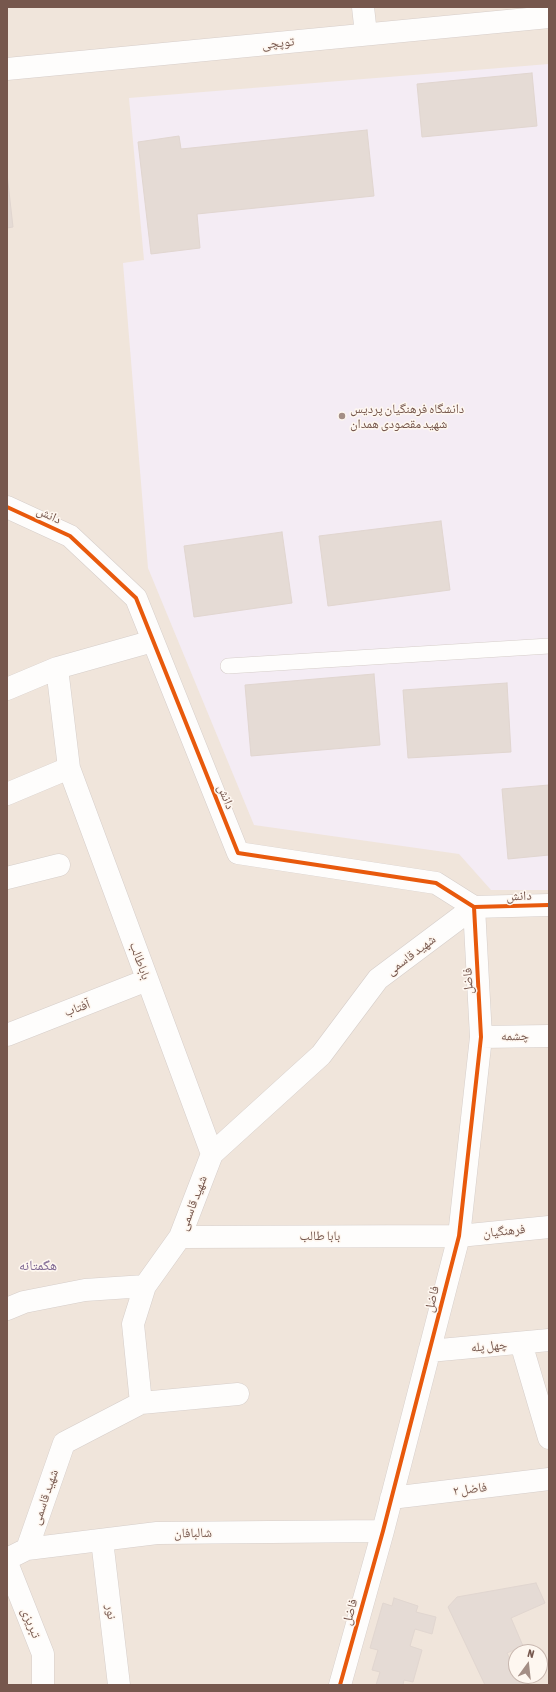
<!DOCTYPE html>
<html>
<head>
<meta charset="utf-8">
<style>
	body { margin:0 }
	#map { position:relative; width:556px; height:1692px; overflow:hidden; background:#f8f3ed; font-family:"Asap Condensed",sans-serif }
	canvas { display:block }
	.frame { position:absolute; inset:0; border:8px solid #76574d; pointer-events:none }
	.north { position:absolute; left:508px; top:1644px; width:40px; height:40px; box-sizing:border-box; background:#fef7f0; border:1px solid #c8b7af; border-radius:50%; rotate:15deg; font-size:11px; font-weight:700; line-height:16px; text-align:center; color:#76574d }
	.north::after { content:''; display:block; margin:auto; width:14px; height:18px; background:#a48e85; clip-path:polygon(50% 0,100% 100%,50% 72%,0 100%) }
</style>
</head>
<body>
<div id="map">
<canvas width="556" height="1692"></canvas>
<div class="frame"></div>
<div class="north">N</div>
</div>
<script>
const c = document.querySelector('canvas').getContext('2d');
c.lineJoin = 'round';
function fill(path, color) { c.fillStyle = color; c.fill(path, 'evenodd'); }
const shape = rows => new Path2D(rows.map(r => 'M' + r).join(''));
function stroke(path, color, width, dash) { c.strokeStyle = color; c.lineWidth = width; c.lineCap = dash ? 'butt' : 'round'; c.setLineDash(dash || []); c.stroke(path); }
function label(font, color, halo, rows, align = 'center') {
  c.font = font + ' "Asap Condensed","Noto Naskh Arabic",sans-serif'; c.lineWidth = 3; c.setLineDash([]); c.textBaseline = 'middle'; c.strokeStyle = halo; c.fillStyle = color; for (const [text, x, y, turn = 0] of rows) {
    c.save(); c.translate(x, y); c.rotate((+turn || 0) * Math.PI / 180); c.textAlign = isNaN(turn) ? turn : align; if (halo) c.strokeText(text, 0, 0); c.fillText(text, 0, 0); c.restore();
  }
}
const residential = shape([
	[7,7,549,7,549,1685,7,1685],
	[516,1652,540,1652,540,1676,516,1676]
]);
const education = shape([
	[549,64,549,890,491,890,459,854,254,825,148,568,123,263,144,260,129,98]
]);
const building = shape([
	[532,73,537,126,422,137,417,84,532,73],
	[367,130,374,196,197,214,200,248,151,254,138,142,179,136,181,149,367,130],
	[7,174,13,227,7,228,7,174],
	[441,521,450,590,328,606,319,536,441,521],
	[282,532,292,603,194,617,184,546,282,532],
	[374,674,380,745,251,756,245,685,374,674],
	[507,683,511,752,408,758,403,690,507,683],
	[549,785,549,855,508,859,502,789,549,785],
	[536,1583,545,1603,511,1618,523,1646,507,1653,516,1672,516,1676,518,1676,520,1680,526,1677,529,1685,485,1685,448,1607,457,1597,536,1583],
	[394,1598,418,1606,416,1612,436,1617,432,1634,415,1629,410,1646,422,1650,413,1682,404,1680,403,1685,376,1685,380,1672,372,1670,378,1650,370,1648,383,1603,392,1606,394,1598]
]);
const lane = shape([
	[228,666,549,646]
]);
const street = shape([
	[363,7,366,34],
	[7,507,70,536,136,598,238,853,436,883,474,907,549,905],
	[153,641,57,668,69,768,212,1154],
	[7,689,57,668],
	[7,794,69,768],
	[7,878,59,865],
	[7,1035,147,980],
	[481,1037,549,1036],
	[180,1237,459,1236,549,1227],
	[7,1309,24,1302,85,1290,145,1286],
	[521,1343,549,1438],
	[429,1351,549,1340],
	[141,1403,133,1324,145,1286,180,1237,212,1154,321,1055,378,979,474,907],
	[391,1498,549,1479],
	[102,1540,119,1685],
	[27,1549,64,1443,141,1403,238,1394],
	[7,1559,27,1549,157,1533,383,1531],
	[7,1563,43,1654,43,1685],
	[340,1685,383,1531,459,1236,481,1037,474,907]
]);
const secondary = shape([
	[7,69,549,17]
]);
const cycleway = shape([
	[7,507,70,536,136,598,238,853,436,883,474,907,549,905],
	[340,1685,383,1531,459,1236,481,1037,474,907]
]);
const markers = [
	[342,416,4,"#a48e85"]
];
const streetNames = [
	["توپچی",278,43,-6],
	["دانش",49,515,25],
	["دانش",226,797,68],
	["دانش",519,896,-2],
	["شهید قاسمی",411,955,-37],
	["باباطالب",140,961,70],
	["فاضل",468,981,-93],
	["آفتاب",77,1008,-21],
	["چشمه",515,1036,-1],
	["شهید قاسمی",193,1203,-69],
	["فرهنگیان",504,1231,-6],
	["بابا طالب",320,1236],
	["فاضل",432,1299,-76],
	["چهل پله",489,1346,-5],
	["فاضل ۲",470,1489,-7],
	["شهید قاسمی",45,1497,-71],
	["شالبافان",193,1533,-1],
	["نور",111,1612,83],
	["فاضل",350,1612,-74],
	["تبریزی",31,1623,68]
];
const poiNames = [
	["دانشگاه فرهنگیان پردیس",350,409],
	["شهید مقصودی همدان",350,424]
];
const neighbourhoodNames = [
	["هگمتانه",38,1266]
];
fill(residential, '#f0e5db');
fill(education, '#f4ecf4');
fill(building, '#e5dbd5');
stroke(building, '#e1d6d0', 1);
stroke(lane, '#d6ceca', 16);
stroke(street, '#d6ceca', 23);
stroke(secondary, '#d7ceca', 23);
stroke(lane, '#fefdfc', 15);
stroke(street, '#fefdfc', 22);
stroke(secondary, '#fefdfc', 22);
stroke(cycleway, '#e8590c', 4);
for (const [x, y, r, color] of markers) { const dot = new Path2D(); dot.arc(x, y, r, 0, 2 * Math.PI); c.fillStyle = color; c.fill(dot); stroke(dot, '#fef7f0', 1.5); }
label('13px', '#76574d', '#fef7f0', streetNames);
label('13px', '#76574d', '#fef7f0', poiNames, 'left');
label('14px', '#7e6692', '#fef7f0', neighbourhoodNames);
</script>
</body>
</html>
